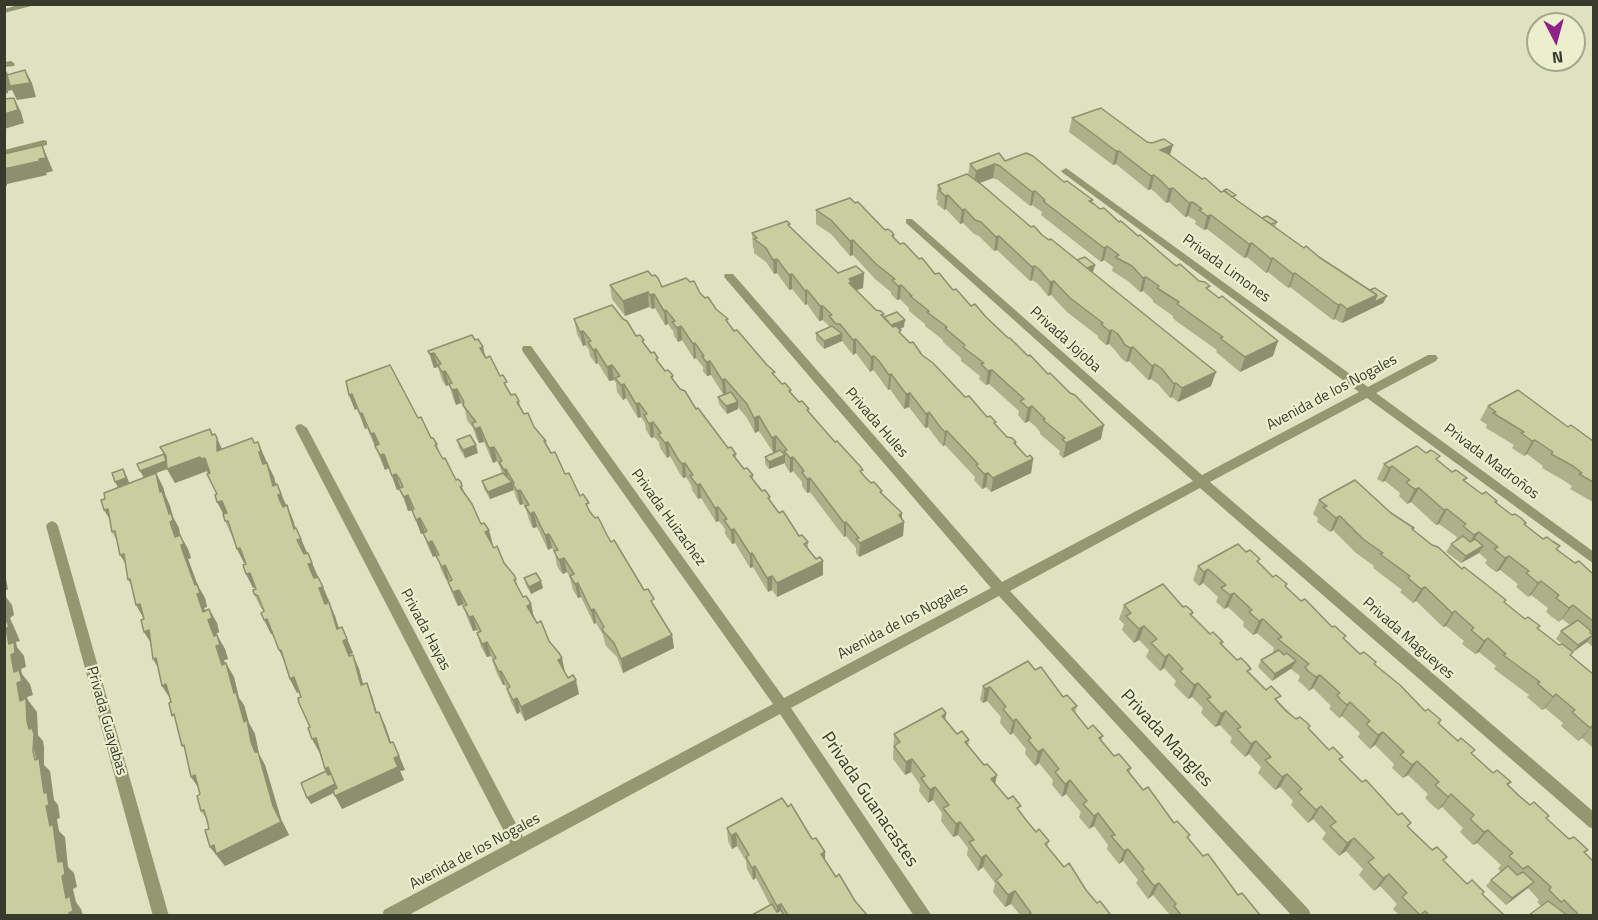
<!DOCTYPE html>
<html>
<head>
<meta charset="utf-8">
<style>
	body { margin:0 }
	#map { position:relative; width:1598px; height:920px; overflow:hidden; background:#dee2c0; font-family:"Titillium Web",sans-serif }
	canvas { display:block }
	.frame { position:absolute; inset:0; border:6px solid #383a2c; pointer-events:none }
	.north { position:absolute; left:1526px; top:12px; width:60px; height:60px; box-sizing:border-box; background:#ebefcd; border:2px solid #a3a78d; border-radius:50%; rotate:174deg; font-size:16px; font-weight:700; line-height:24px; text-align:center; color:#383a2c }
	.north::after { content:''; display:block; margin:auto; width:21px; height:27px; background:#8d2287; clip-path:polygon(50% 0,100% 100%,50% 72%,0 100%) }
</style>
</head>
<body>
<div id="map">
<canvas width="1598" height="920"></canvas>
<div class="frame"></div>
<div class="north">N</div>
</div>
<script>
const c = document.querySelector('canvas').getContext('2d');
c.lineJoin = 'round';
const shape = rows => new Path2D(rows.map(r => 'M' + r).join(''));
function fill(path, color) { c.fillStyle = color; c.fill(path, 'evenodd'); }
function stroke(path, color, width, dash) { c.strokeStyle = color; c.lineWidth = width; c.lineCap = dash ? 'butt' : 'round'; c.setLineDash(dash || []); c.stroke(path); }
function label(font, color, halo, rows, align = 'center') {
  c.font = font + ' "Titillium Web",sans-serif'; c.lineWidth = 4.5; c.setLineDash([]); c.textBaseline = 'middle'; c.strokeStyle = halo; c.fillStyle = color; for (const [text, x, y, turn = 0] of rows) {
    c.save(); c.translate(x, y); c.rotate((+turn || 0) * Math.PI / 180); c.textAlign = isNaN(turn) ? turn : align; if (halo) c.strokeText(text, 0, 0); c.fillText(text, 0, 0); c.restore();
  }
}
const street = shape([
	[22,4,39,4,4,13,4,9,22,4],
	[11,61,15,64,14,66,4,67,4,62,11,61],
	[44,140,47,141,47,145,4,156,4,150,44,140],
	[1066,168,1368,387,1428,355,1436,355,1438,358,1436,361,1376,393,1594,552,1594,564,1367,398,1210,482,1594,812,1594,829,1589,827,1200,488,1010,591,1309,910,1311,916,1292,916,999,596,791,708,932,916,914,916,780,714,407,916,382,916,384,910,510,843,295,428,297,425,301,424,307,428,523,837,773,704,523,352,522,349,523,346,531,346,784,698,991,588,725,278,724,276,725,274,733,274,1002,582,1193,481,906,223,906,219,912,219,1202,475,1359,392,1063,173,1061,171,1066,168],
	[52,521,56,523,58,526,169,916,153,916,46,526,48,523,52,521]
]);
const wall = shape([
	[1072,118,1147,142,1170,155,1221,192,1235,199,1262,218,1277,222,1275,227,1304,248,1370,290,1387,296,1383,303,1342,323,1335,319,1333,320,1290,287,1288,288,1268,272,1266,273,1247,257,1244,258,1207,229,1204,230,1195,224,1196,221,1188,216,1185,217,1169,202,1166,203,1156,193,1151,189,1148,190,1116,164,1113,165,1069,132],
	[1005,161,1064,182,1093,200,1092,203,1138,236,1209,290,1273,356,1240,372,1216,352,1217,350,1176,321,1173,318,1173,316,1153,302,1153,300,1143,291,1140,292,1128,281,1112,271,1113,267,1104,260,1101,262,1041,215,1042,212,1032,205,1030,206,998,180,993,178,980,183,1031,227,1077,260,1095,265,1092,272,1211,386,1178,402,1172,397,1170,398,1158,384,1151,379,1148,380,1129,361,1126,362,1122,359,1114,349,1109,344,1106,345,1098,338,1098,336,1067,312,1051,295,1048,296,1037,283,1032,280,1030,281,997,250,994,251,979,236,974,234,963,223,960,224,946,209,944,210,937,204,938,201,936,199,938,185,968,175,970,164],
	[816,210,885,230,894,235,894,238,900,244,919,259,971,306,985,316,1101,439,1063,458,1059,454,1060,451,1040,434,1040,432,1035,426,1029,421,1025,423,1018,415,1019,411,989,384,986,385,979,379,980,376,961,361,961,358,943,342,943,340,925,326,925,324,909,311,909,308,900,299,897,300,891,294,891,292,875,279,853,255,850,256,831,234,816,224],
	[790,227,838,273,864,273,863,288,856,290,876,310,884,314,884,317,904,327,900,329,901,334,965,397,1007,437,1016,442,1016,445,1027,457,1033,459,1031,473,991,492,986,487,982,489,974,480,975,477,945,445,943,446,939,442,928,427,925,428,909,407,904,409,890,389,888,390,878,376,873,370,870,372,856,353,853,355,842,341,824,349,816,340,816,333,829,328,829,326,823,320,819,321,807,304,805,305,792,289,789,290,777,273,774,274,766,262,754,253,754,249,753,248,752,233],
	[610,285,662,287,700,293,716,309,782,384,791,390,791,393,871,483,882,491,882,493,902,513,902,518,904,522,903,536,859,557,856,553,856,548,846,536,844,537,810,492,807,493,804,489,802,486,802,482,793,471,790,473,785,465,785,463,769,469,765,464,765,457,776,451,773,452,759,431,755,433,747,418,738,407,738,409,727,414,719,404,718,397,723,394,711,375,707,376,705,374,703,371,703,367,696,358,694,359,682,340,678,342,674,336,673,331,668,324,665,325,655,308,652,309,649,307,625,316,612,299],
	[574,319,636,336,651,353,658,358,658,363,665,371,673,376,673,380,696,409,728,448,736,454,736,458,744,469,753,475,753,479,762,491,799,536,808,542,808,548,816,559,823,561,823,575,777,597,772,590,768,592,753,567,750,568,735,543,732,544,725,534,725,529,719,521,716,522,701,498,698,499,692,490,691,485,686,477,683,478,680,474,670,456,667,458,660,448,659,442,654,437,651,438,646,430,645,423,641,417,638,418,626,398,623,400,617,392,616,383,614,380,609,381,598,363,596,364,590,356,589,350,586,345,583,346,577,334],
	[475,340,483,347,486,358,500,376,511,395,519,401,521,409,524,414,546,441,547,447,551,453,655,607,672,635,674,648,623,673,617,657,606,646,605,643,603,635,596,623,594,624,581,597,578,598,573,590,570,578,567,572,563,574,560,571,557,566,555,553,552,548,548,550,537,527,533,528,529,520,526,509,523,504,520,505,516,498,514,490,490,499,484,489,482,481,502,473,500,467,497,461,493,463,484,442,479,443,476,437,473,428,467,420,465,410,461,403,456,405,453,398,450,387,449,385,446,386,442,380,438,367,434,368,428,351],
	[349,395,418,418,431,438,437,444,440,454,456,480,462,486,465,494,492,545,516,579,518,589,523,597,531,604,534,618,549,641,565,672,579,694,525,721,520,712,517,714,511,702,507,690,505,685,503,685,497,674,491,656,487,657,481,647,477,633,478,632,477,630,473,631,468,620,463,606,465,606,464,604,458,606,453,596,448,582,450,581,449,580,447,581,441,570,437,555,433,557,428,547,423,533,424,532,421,534,412,510,408,511,400,489,397,490,389,468,385,470,367,428,365,429,357,409,355,410],
	[1488,406,1568,427,1593,441,1593,502,1570,489,1572,486,1563,480,1542,468,1543,466,1527,454,1524,456,1512,448,1514,445,1486,428,1487,425,1480,420],
	[213,435,222,449,254,443,267,463,274,477,276,485,277,484,293,520,296,529,296,528,329,601,326,603,335,616,339,629,342,627,348,641,353,653,349,655,349,656,353,655,359,669,363,684,372,696,377,713,385,725,391,743,399,755,405,770,400,771,404,780,342,809,334,793,311,804,307,798,326,771,310,727,299,692,297,693,290,679,285,664,273,634,271,634,264,611,261,608,254,594,256,589,256,587,253,588,246,563,244,563,225,521,217,494,208,473,207,471,175,483,167,469,156,473,163,487,166,497,170,506,173,517,179,528,180,535,188,549,191,558,188,559,197,584,205,598,207,607,204,608,205,611,209,609,217,623,219,632,216,634,225,649,228,659,224,660,225,664,234,677,239,698,244,705,249,723,255,734,259,754,265,765,281,819,289,835,225,866,210,847,209,829,207,820,201,811,200,794,198,788,185,751,171,702,158,668,153,659,150,641,144,632,144,619,132,586,128,580,125,564,117,541,112,532,110,519,104,510,105,499,118,487,123,469,129,483,143,478,164,454,160,447],
	[457,440,478,453,465,458,459,448],
	[1426,453,1438,461,1482,494,1497,501,1496,503,1512,515,1526,523,1525,525,1558,550,1575,563,1593,574,1593,647,1587,642,1573,652,1570,655,1593,674,1593,748,1582,738,1578,741,1561,726,1563,723,1545,708,1542,710,1527,697,1529,695,1494,669,1496,666,1479,652,1475,654,1462,644,1464,641,1446,626,1443,627,1416,601,1413,603,1400,592,1402,590,1373,568,1374,566,1356,553,1333,530,1330,532,1317,522,1318,518,1313,514,1319,500,1391,513,1413,530,1525,619,1540,626,1538,629,1559,645,1566,647,1556,639,1561,631,1570,625,1562,619,1559,622,1552,617,1546,612,1548,608,1531,595,1528,597,1521,591,1516,587,1518,584,1500,570,1496,572,1489,567,1485,563,1487,560,1479,553,1461,563,1446,552,1451,544,1456,541,1455,541,1457,537,1439,524,1436,525,1411,502,1407,504,1399,496,1400,493,1385,481,1382,482,1377,479,1384,464],
	[1246,552,1273,577,1287,584,1286,587,1360,654,1375,665,1493,773,1511,782,1508,785,1585,853,1593,915,1529,915,1541,906,1537,902,1539,900,1528,888,1506,905,1486,886,1491,880,1501,872,1498,869,1501,865,1477,843,1473,845,1460,832,1463,828,1442,807,1438,810,1431,804,1425,798,1428,794,1408,775,1403,778,1392,768,1394,764,1375,745,1370,749,1358,737,1360,733,1342,716,1339,718,1333,712,1329,709,1331,706,1313,688,1309,691,1302,684,1298,681,1300,676,1291,669,1272,681,1258,667,1261,660,1272,654,1274,648,1257,633,1253,635,1243,626,1244,622,1228,607,1224,609,1216,602,1218,597,1203,583,1199,586,1193,580,1198,566],
	[524,578,543,588,531,594,526,585],
	[1124,605,1183,607,1210,634,1223,642,1222,645,1296,719,1310,726,1308,729,1362,782,1467,884,1484,892,1482,894,1504,915,1399,915,1393,909,1397,904,1380,886,1374,891,1359,875,1363,869,1346,851,1339,856,1322,839,1326,833,1313,819,1308,823,1291,805,1293,801,1280,787,1275,790,1258,773,1261,767,1249,754,1245,757,1230,742,1232,738,1220,725,1215,727,1201,713,1203,708,1192,697,1188,699,1174,685,1176,681,1164,668,1160,671,1146,657,1149,650,1139,640,1134,643,1122,630,1124,624,1119,619],
	[1035,670,1063,697,1077,706,1075,713,1088,729,1103,736,1101,741,1114,756,1131,768,1129,773,1143,790,1174,823,1190,835,1188,838,1203,856,1238,895,1260,915,1170,915,1153,895,1148,899,1136,883,1138,880,1123,861,1119,864,1107,849,1108,845,1094,826,1089,829,1079,817,1081,812,1066,794,1062,797,1052,785,1053,780,1039,763,1035,766,1025,754,1026,749,1013,733,1010,735,1000,723,1001,717,987,701,983,703,980,700,983,686],
	[946,713,945,720,957,734,969,740,968,746,995,783,1036,832,1049,841,1047,847,1064,867,1097,903,1110,915,1020,915,1011,904,1005,907,993,892,995,883,983,867,978,871,967,855,968,848,958,835,953,837,941,821,942,813,933,800,928,803,919,791,920,785,911,772,905,775,893,759,894,734],
	[727,828,812,839,825,852,825,860,836,877,867,915,752,915,770,905,756,878,753,880,747,869,746,861,737,846,732,849,728,841]
]);
const shadedWall = shape([
	[4,67,10,78,25,70,32,83,36,97,17,100,12,90,8,91,8,93,4,94],
	[14,98,21,112,24,123,4,129,4,114],
	[42,145,48,159,53,171,46,173,39,159],
	[1173,145,1169,158,1160,150],
	[1116,151,1119,151,1116,164,1113,165],
	[40,161,47,175,7,184,7,186,4,187,4,169],
	[995,164,993,178,974,185,976,171],
	[1154,175,1151,189,1148,190,1151,176],
	[1173,188,1169,202,1166,203,1169,189],
	[1035,191,1032,205,1030,206,1032,192],
	[948,195,946,209,944,210,945,196],
	[1192,202,1188,216,1185,217,1189,203],
	[965,209,963,223,960,224,962,210],
	[1211,215,1207,229,1204,230,1207,216],
	[999,236,997,250,994,251,996,237],
	[853,240,853,255,850,256,850,241],
	[1252,243,1247,257,1244,258,1249,244],
	[1107,246,1104,260,1101,262,1104,248],
	[1273,258,1268,272,1266,273,1271,259],
	[777,259,777,273,774,274,773,260],
	[1095,265,1093,272,1084,276,1086,269],
	[1035,266,1032,280,1030,281,1032,267],
	[864,273,863,288,851,292,849,279],
	[1295,273,1290,287,1288,288,1293,274],
	[792,274,792,289,789,290,789,275],
	[1146,277,1143,291,1140,292,1143,278],
	[1054,281,1051,295,1048,296,1050,282],
	[901,285,900,299,897,300,898,286],
	[807,290,807,304,805,305,805,291],
	[648,292,649,307,625,316,623,301],
	[654,294,655,308,652,309,650,295],
	[1377,295,1387,296,1383,303,1342,323,1347,309],
	[1341,304,1335,319,1333,320,1338,305],
	[820,306,823,306,823,320,819,321],
	[666,310,668,324,665,325,664,311],
	[905,320,904,327,885,335,886,327],
	[681,326,682,340,678,342,677,328],
	[1112,330,1109,344,1106,345,1109,331],
	[583,331,586,345,583,346,580,332],
	[842,334,842,341,824,349,824,341],
	[856,339,856,353,853,355,853,340],
	[1278,341,1273,356,1240,372,1245,357],
	[695,343,696,358,694,359,693,344],
	[483,347,486,361,480,348],
	[1133,347,1129,361,1126,362,1130,348],
	[596,349,598,363,596,364,593,350],
	[434,353,438,367,434,368,430,354],
	[874,356,873,370,870,372,871,357],
	[710,361,711,375,707,376,706,362],
	[1155,364,1151,379,1148,380,1152,366],
	[612,365,614,380,609,381,607,367],
	[992,370,989,384,986,385,988,371],
	[445,371,449,385,446,386,442,372],
	[1216,372,1211,386,1178,402,1182,388],
	[891,374,890,389,888,390,889,375],
	[725,379,726,393,723,394,722,380],
	[1176,383,1172,397,1170,398,1174,384],
	[624,384,626,398,623,400,621,385],
	[457,389,461,403,456,405,452,390],
	[910,393,909,407,904,409,906,394],
	[352,394,357,409,355,410,349,395],
	[738,402,738,409,727,414,726,406],
	[639,403,641,417,638,418,636,404],
	[1032,406,1029,421,1025,423,1028,408],
	[929,412,928,427,925,428,926,414],
	[362,413,367,428,365,429,360,414],
	[759,416,759,431,755,433,754,418],
	[653,422,654,437,651,438,649,424],
	[1104,425,1101,439,1063,458,1066,443],
	[480,427,484,442,479,443,475,429],
	[210,429,217,443,215,434,222,449,217,451],
	[947,431,945,445,943,446,945,432],
	[374,433,379,448,376,449,371,434],
	[776,436,776,451,773,452,772,438],
	[1535,440,1527,454,1524,456,1532,441],
	[258,442,268,465,265,466,259,452],
	[668,442,670,456,667,458,665,443],
	[476,445,478,453,465,458,463,450],
	[494,447,497,461,493,463,489,448],
	[164,454,167,462,200,457,205,458,212,472,208,474,207,471,175,483,167,469,156,473,163,487,166,497,170,506,173,517,179,528,180,535,188,549,191,558,188,559,198,586,197,584,205,598,207,607,204,608,208,619,209,609,217,623,219,632,216,634,220,645,217,635,225,649,228,659,224,660,230,679,222,665,214,636,203,612,197,594,195,585,175,537,169,514,144,478,140,471],
	[384,454,389,468,385,470,380,455],
	[785,455,785,463,769,469,769,462],
	[793,457,793,471,790,473,790,458],
	[1033,459,1031,473,991,492,993,478],
	[267,463,274,477,280,500,273,486],
	[685,463,686,477,683,478,682,464],
	[1392,466,1385,481,1382,482,1389,468],
	[123,469,127,477,130,485,119,489,115,482],
	[506,469,510,483,507,484,504,470],
	[988,473,986,487,982,489,984,474],
	[396,474,401,489,397,490,392,476],
	[810,478,810,492,807,493,807,479],
	[512,482,514,490,490,499,488,492],
	[277,484,287,508,284,509,278,495],
	[700,484,701,498,698,499,697,485],
	[1419,488,1411,502,1407,504,1415,489],
	[520,490,523,504,520,505,517,491],
	[408,495,413,510,408,511,404,497],
	[222,501,229,515,225,517,217,502],
	[287,505,293,520,299,540,301,539,307,553,304,555,294,529],
	[718,507,719,521,716,522,715,508],
	[108,509,113,524,104,510],
	[1447,509,1439,524,1436,525,1444,510],
	[534,512,537,527,533,528,530,514],
	[902,513,901,523,904,522,903,536,859,557,860,543],
	[1340,516,1333,530,1330,532,1336,518],
	[420,518,425,532,421,534,416,520],
	[846,522,846,536,844,537,844,523],
	[734,529,735,543,732,544,731,530],
	[489,530,493,545,489,546,485,532],
	[1479,532,1470,546,1466,549,1474,535],
	[549,534,552,548,548,550,545,535],
	[432,541,437,555,433,557,428,543],
	[1483,546,1479,553,1461,563,1466,556],
	[240,548,247,562,244,563,237,549],
	[308,553,318,577,320,593,308,564],
	[752,553,753,567,750,568,750,554],
	[124,554,129,569,120,555],
	[1509,556,1500,570,1496,572,1505,558],
	[564,558,567,572,563,574,559,560],
	[823,561,823,575,777,597,777,583],
	[445,565,449,580,447,581,442,567],
	[1208,569,1203,583,1199,586,1204,572],
	[250,573,257,587,253,588,246,574],
	[772,576,772,590,768,592,767,578],
	[4,577,6,579,8,589,5,591,6,597,12,605,14,615,10,618,20,641,16,642,17,647,24,656,26,667,21,669,22,674,30,684,33,695,27,697,28,700,37,712,38,735,43,741,44,747,44,765,50,771,54,800,58,805,60,818,57,819,59,831,65,837,68,867,74,873,77,887,73,889,76,902,81,909,83,915,69,915,50,826,44,793,29,729,20,701,14,672,6,628,4,614],
	[541,581,543,588,531,594,529,587],
	[1541,581,1531,595,1528,597,1538,583],
	[578,583,581,597,578,598,575,584],
	[323,587,329,601,326,603,331,618,319,588],
	[1425,587,1416,601,1413,603,1421,589],
	[459,590,464,604,458,606,453,592],
	[1234,593,1228,607,1224,609,1230,595],
	[329,602,335,616,343,641,342,627,353,653,349,655,337,629],
	[140,604,144,619,136,605],
	[531,604,534,618,527,606],
	[1573,605,1562,619,1559,622,1569,608],
	[594,609,596,623,594,624,591,610],
	[1455,611,1446,626,1443,627,1452,613],
	[473,616,477,630,473,631,469,617],
	[267,619,274,633,271,634,264,620],
	[1263,619,1257,633,1253,635,1259,621],
	[1144,626,1139,640,1134,643,1139,629],
	[149,630,153,646,144,632],
	[672,635,674,648,623,673,621,659],
	[1593,635,1587,642,1573,652,1578,645],
	[1488,638,1479,652,1475,654,1484,641],
	[487,642,491,656,487,657,482,644],
	[279,650,281,650,286,664],
	[1169,654,1164,668,1160,671,1165,657],
	[353,655,359,669,367,698,361,685],
	[156,658,162,673,153,659],
	[562,658,565,672,558,660],
	[1296,661,1292,668,1272,681,1275,674],
	[226,663,234,677,239,698,244,705,249,723,255,734,259,754,265,765,281,819,289,835,225,866,210,847,255,752,234,693],
	[501,671,505,685,503,685,499,672],
	[1320,675,1313,688,1309,691,1316,677],
	[294,677,301,691,297,693,290,679],
	[576,680,579,694,525,721,521,707],
	[367,683,372,696,381,727,376,713],
	[1198,683,1192,697,1188,699,1194,685],
	[166,684,171,700,162,686],
	[990,687,987,701,983,703,985,689],
	[1556,694,1545,708,1542,710,1553,697],
	[517,698,520,712,517,714,513,700],
	[1350,702,1342,716,1339,718,1347,705],
	[1226,711,1220,725,1215,727,1221,714],
	[379,712,385,725,396,757,390,743],
	[946,713,944,726,942,716],
	[1016,719,1013,733,1010,735,1013,721],
	[1593,725,1582,738,1578,741,1590,728],
	[1383,732,1375,745,1370,749,1378,735],
	[316,738,323,751,319,752,312,739],
	[1256,741,1249,754,1245,757,1251,744],
	[393,742,405,770,400,771,404,780,342,809,335,796,394,758],
	[1043,749,1039,763,1035,766,1038,752],
	[912,759,911,772,905,775,906,762],
	[1417,761,1408,775,1403,778,1412,765],
	[328,767,339,790,311,804,307,798,332,782,325,769],
	[1287,774,1280,787,1275,790,1282,777],
	[195,775,200,790,191,777],
	[997,775,994,789,991,779],
	[1070,780,1066,794,1062,797,1065,784],
	[935,787,933,800,928,803,930,790],
	[1451,794,1442,807,1438,810,1448,797],
	[1321,806,1313,819,1308,823,1316,810],
	[1098,813,1094,826,1089,829,1094,816],
	[960,822,958,835,953,837,956,824],
	[1488,830,1477,843,1473,845,1484,832],
	[736,833,737,846,732,849,731,836],
	[1354,838,1346,851,1339,856,1347,843],
	[1128,849,1123,861,1119,864,1124,851],
	[825,852,825,864,821,854],
	[986,855,983,867,978,871,981,858],
	[755,866,756,878,753,880,752,868],
	[1389,874,1380,886,1374,891,1383,878],
	[1534,882,1528,888,1506,905,1512,898],
	[1159,883,1153,895,1148,899,1154,886],
	[1015,891,1011,904,1005,907,1008,895],
	[781,904,781,915,777,915,777,906]
]);
const building = shape([
	[25,70,30,83,10,86,7,75,25,70],
	[14,98,18,110,4,114,4,99,14,98],
	[1101,108,1147,142,1152,143,1164,139,1173,145,1160,150,1167,153,1202,179,1205,178,1221,192,1224,191,1304,248,1306,246,1319,257,1377,295,1347,309,1341,304,1338,305,1295,273,1293,274,1273,258,1271,259,1252,243,1249,244,1211,215,1207,216,1199,210,1202,209,1197,205,1192,202,1189,203,1173,188,1169,189,1159,179,1154,175,1151,176,1119,151,1116,151,1072,118,1101,108],
	[42,145,46,158,39,159,40,161,4,169,4,154,42,145],
	[999,153,1005,161,1026,153,1033,156,1064,182,1067,181,1093,200,1089,201,1094,204,1100,209,1104,208,1119,222,1121,221,1138,236,1140,235,1176,266,1180,264,1199,281,1205,282,1210,286,1206,288,1219,298,1222,296,1278,341,1245,357,1220,338,1223,337,1180,306,1177,304,1179,302,1157,288,1159,286,1152,281,1146,277,1143,278,1132,266,1115,257,1119,255,1107,246,1104,248,1043,201,1045,200,1035,191,1032,192,1000,166,995,164,976,171,970,164,999,153],
	[967,174,982,185,1031,227,1034,226,1042,235,1049,240,1051,239,1216,372,1182,388,1176,383,1174,384,1162,369,1155,364,1152,366,1133,347,1130,348,1125,345,1118,334,1112,330,1109,331,1101,324,1103,323,1070,298,1054,281,1050,282,1039,269,1035,266,1032,267,999,236,996,237,981,222,975,220,965,209,962,210,948,195,945,196,939,190,941,189,938,185,967,174],
	[1227,189,1236,195,1232,197,1224,190,1227,189],
	[850,198,855,203,858,202,885,230,888,229,892,232,894,235,892,236,900,244,904,243,919,259,922,258,935,274,939,273,953,290,956,289,971,306,975,304,985,316,1008,338,1010,338,1028,356,1030,355,1048,374,1050,373,1070,393,1075,395,1104,425,1066,443,1062,439,1065,438,1043,420,1045,419,1032,406,1028,408,1020,401,1024,399,992,370,988,371,981,364,984,363,963,347,965,345,945,328,947,327,927,312,929,311,910,296,912,296,901,285,898,286,892,280,895,279,876,264,853,240,850,241,831,220,816,210,850,198],
	[1267,216,1277,222,1271,224,1262,218,1267,216],
	[787,221,790,224,788,225,838,273,856,266,864,273,849,279,852,282,849,283,876,310,881,311,884,314,881,315,893,327,896,326,899,329,901,330,899,332,910,343,913,342,922,355,933,363,965,397,969,396,987,417,990,416,996,422,994,423,1007,437,1012,438,1016,442,1014,443,1027,457,1030,455,1033,459,993,478,988,473,984,474,976,465,978,464,947,431,945,432,941,428,929,412,926,414,910,393,906,394,891,374,889,375,879,361,874,356,871,357,856,339,853,340,840,324,836,324,829,316,832,315,823,306,820,306,807,290,805,291,792,274,789,275,777,259,773,260,766,248,754,239,757,238,752,233,787,221],
	[1085,257,1095,265,1087,268,1077,260,1085,257],
	[648,271,652,276,655,275,658,278,662,287,686,278,690,282,694,281,700,293,705,298,708,297,716,309,728,319,726,320,734,331,737,330,767,365,775,372,772,373,782,384,785,383,791,390,789,391,799,402,802,401,809,409,807,410,835,442,837,441,859,465,863,470,860,471,865,477,871,483,874,482,882,491,880,492,902,513,899,515,904,522,860,543,856,539,859,538,846,522,844,523,810,478,807,479,804,475,802,472,804,471,793,457,790,458,784,451,787,450,776,436,772,438,759,416,754,418,747,404,725,379,722,380,710,361,706,362,702,356,704,356,695,343,693,344,681,326,677,328,672,322,675,321,666,310,664,311,654,294,650,295,648,292,623,301,610,285,648,271],
	[1375,288,1387,296,1374,302,1377,295,1370,290,1375,288],
	[612,305,623,319,627,321,636,336,640,335,644,340,642,341,651,353,654,352,658,358,656,359,665,371,668,370,671,373,673,376,671,377,680,389,685,391,696,409,698,408,728,448,731,447,736,454,733,455,744,469,747,468,753,475,750,476,762,491,765,490,770,497,768,498,779,513,783,511,799,536,802,535,808,542,804,544,816,559,820,557,823,561,777,583,772,576,767,578,752,553,750,554,734,529,731,530,724,520,727,519,718,507,715,508,700,484,697,485,690,476,693,475,685,463,682,464,678,459,668,442,665,443,658,434,661,433,653,422,649,424,644,415,647,414,639,403,636,404,624,384,621,385,615,378,620,376,612,365,607,367,596,349,593,350,588,342,591,341,583,331,580,332,574,319,612,305],
	[897,312,905,320,891,325,884,317,897,312],
	[832,326,842,334,824,341,816,333,832,326],
	[472,335,475,340,478,339,483,347,480,348,486,358,490,356,500,376,503,375,507,382,504,383,511,395,515,394,517,397,519,401,517,402,524,414,528,413,534,427,546,441,544,441,551,453,555,452,565,474,569,473,580,496,583,494,589,503,586,504,590,512,595,518,598,517,607,535,611,542,614,540,644,590,648,589,654,599,651,601,672,635,621,659,614,643,604,632,602,629,604,627,594,609,591,610,578,583,575,584,570,576,574,574,564,558,559,560,557,557,554,551,558,550,549,534,545,535,534,512,530,514,525,506,529,505,520,490,517,491,513,484,514,483,506,469,504,470,499,462,502,461,494,447,489,448,480,427,475,429,472,423,476,422,463,405,464,402,457,389,452,390,449,384,452,383,445,371,442,372,438,365,441,364,434,353,430,354,428,351,472,335],
	[390,365,418,418,421,417,431,438,433,438,437,444,435,445,443,459,445,458,456,480,458,479,461,482,462,486,460,487,472,504,481,524,484,523,489,530,485,532,494,548,497,546,504,563,514,575,516,579,514,580,523,597,526,596,528,599,531,604,527,606,537,623,541,621,549,641,559,653,562,658,558,660,568,678,573,675,576,680,521,707,517,698,513,700,507,689,510,687,501,671,499,672,493,660,496,658,487,642,482,644,477,633,481,631,473,616,469,617,463,606,467,605,459,590,453,592,448,582,452,580,445,565,442,567,436,556,439,555,432,541,428,543,423,533,427,531,420,518,416,520,412,510,414,509,408,495,404,497,401,492,399,488,403,487,400,480,396,474,392,476,384,454,380,455,375,446,379,444,374,433,371,434,362,413,360,414,352,394,349,395,346,381,390,365],
	[1518,390,1568,427,1571,425,1593,441,1593,482,1579,474,1582,473,1573,466,1551,454,1553,452,1535,440,1532,441,1521,433,1524,432,1493,413,1496,412,1488,406,1518,390],
	[731,392,738,402,726,406,718,397,731,392],
	[210,429,212,435,215,434,217,438,217,451,252,438,254,443,258,442,261,451,259,452,261,459,263,464,267,463,273,486,277,484,281,494,278,495,280,501,283,507,287,505,294,529,296,528,301,539,297,540,304,554,308,553,312,563,308,564,314,578,318,577,323,587,319,588,325,604,329,602,337,629,342,627,347,639,343,641,349,656,353,655,361,685,367,683,376,713,379,712,390,743,393,742,399,756,394,758,398,767,335,796,333,790,337,788,328,767,325,769,316,738,312,739,308,728,310,727,299,703,298,698,301,697,294,677,290,679,281,650,279,650,267,619,264,620,261,613,264,611,258,596,254,594,253,590,256,589,250,573,246,574,243,565,246,564,240,548,237,549,228,521,225,521,223,514,227,513,222,501,217,502,215,495,217,494,207,474,210,473,205,458,201,459,200,457,167,469,166,456,160,447,210,429],
	[470,435,476,445,463,450,457,440,470,435],
	[1417,446,1426,453,1431,450,1440,456,1436,459,1452,472,1456,470,1467,478,1463,480,1482,494,1486,492,1497,501,1495,502,1512,515,1515,514,1521,518,1526,523,1524,524,1543,539,1547,537,1552,541,1560,546,1556,549,1575,563,1579,561,1593,574,1593,621,1573,605,1569,608,1556,598,1559,595,1541,581,1538,583,1531,577,1526,573,1529,571,1509,556,1505,558,1494,549,1498,547,1479,532,1474,535,1463,526,1466,524,1447,509,1444,510,1419,488,1415,489,1409,485,1406,482,1410,480,1392,466,1389,468,1384,464,1417,446],
	[780,450,785,455,769,462,765,457,780,450],
	[164,454,166,461,140,471,137,464,164,454],
	[123,469,126,478,115,482,112,473,123,469],
	[156,473,160,492,162,491,169,514,171,513,173,520,170,522,175,537,180,535,184,544,181,545,183,552,195,585,197,584,200,593,197,594,203,612,209,609,212,618,208,620,214,636,217,635,220,645,216,646,222,665,226,663,234,693,236,692,244,722,247,720,251,742,255,752,258,752,273,806,281,822,216,854,214,845,210,847,205,830,209,829,207,820,204,810,201,811,197,796,200,794,195,775,191,777,184,745,182,746,174,714,172,716,170,708,169,703,171,702,166,684,162,686,156,658,153,659,149,630,144,632,141,620,144,619,140,604,136,605,130,579,128,580,124,554,120,555,115,531,112,532,108,509,104,510,101,500,105,499,104,493,156,473],
	[503,473,512,482,488,492,482,481,503,473],
	[1355,480,1391,513,1414,528,1412,529,1432,545,1438,547,1462,569,1464,567,1501,596,1506,600,1504,602,1525,619,1528,617,1540,626,1537,628,1559,645,1562,644,1573,652,1570,655,1593,674,1593,725,1590,728,1572,712,1575,710,1556,694,1553,697,1537,683,1540,682,1503,655,1506,654,1488,638,1484,641,1471,630,1474,628,1455,611,1452,613,1425,587,1421,589,1408,578,1410,576,1380,554,1383,553,1363,539,1340,516,1336,518,1323,507,1327,506,1319,500,1355,480],
	[1463,536,1470,542,1475,539,1483,546,1466,556,1451,544,1463,536],
	[1238,544,1246,552,1250,550,1260,559,1257,561,1273,577,1276,575,1287,584,1285,586,1301,601,1305,599,1332,627,1335,626,1339,630,1346,636,1343,638,1360,654,1364,652,1376,662,1374,664,1400,685,1425,711,1428,709,1441,720,1438,723,1458,741,1461,738,1475,750,1471,753,1493,773,1497,770,1511,782,1507,784,1518,795,1530,805,1534,802,1549,816,1546,818,1569,839,1574,837,1588,850,1584,852,1593,861,1593,915,1579,915,1564,900,1561,902,1549,890,1551,887,1528,866,1523,869,1509,856,1513,853,1497,839,1488,830,1484,832,1470,819,1474,815,1451,794,1448,797,1435,785,1439,782,1417,761,1412,765,1400,755,1404,752,1383,732,1378,735,1366,724,1370,721,1350,702,1347,705,1340,699,1337,695,1340,693,1320,675,1316,677,1308,671,1305,667,1309,664,1278,639,1282,637,1263,619,1259,621,1249,612,1252,610,1234,593,1230,595,1221,588,1226,585,1208,569,1204,572,1198,566,1238,544],
	[536,573,541,581,529,587,524,578,536,573],
	[1163,584,1183,607,1186,606,1191,610,1193,613,1190,614,1210,634,1213,632,1223,642,1220,643,1237,660,1241,658,1247,664,1251,669,1247,671,1266,690,1271,686,1281,696,1275,699,1286,711,1296,719,1300,717,1306,722,1310,726,1308,728,1329,750,1333,747,1343,757,1339,759,1362,782,1366,780,1398,815,1402,813,1411,823,1407,826,1432,850,1437,847,1447,857,1443,860,1467,884,1472,880,1484,892,1482,894,1504,915,1429,915,1425,911,1420,915,1402,897,1407,893,1389,874,1383,878,1368,862,1374,858,1354,838,1347,843,1330,826,1336,822,1321,806,1316,810,1298,792,1302,789,1287,774,1282,777,1265,760,1271,757,1256,741,1251,744,1237,729,1241,727,1226,711,1221,714,1207,699,1211,697,1198,683,1194,685,1180,671,1183,669,1169,654,1165,657,1151,643,1157,639,1144,626,1139,629,1126,616,1131,613,1124,605,1163,584],
	[4,614,9,627,6,628,9,644,14,642,15,653,11,655,14,672,19,670,22,681,17,683,20,701,26,698,27,721,29,729,32,728,34,734,33,751,35,760,39,758,44,793,47,792,49,805,46,806,50,826,53,824,58,862,63,861,65,874,62,876,66,898,70,896,73,911,69,913,69,915,4,915,4,614],
	[1578,620,1591,631,1590,633,1593,635,1578,645,1561,631,1578,620],
	[1279,650,1284,655,1287,653,1296,661,1275,674,1261,660,1279,650],
	[1028,661,1035,670,1041,667,1063,697,1067,695,1077,706,1072,709,1088,729,1093,725,1103,736,1099,738,1114,756,1119,754,1131,768,1127,770,1143,790,1148,787,1174,823,1177,821,1190,835,1187,837,1203,856,1208,854,1238,895,1242,893,1260,915,1181,915,1174,906,1176,904,1159,883,1154,886,1142,871,1144,869,1128,849,1124,851,1111,836,1115,835,1098,813,1094,816,1083,804,1087,801,1070,780,1065,784,1055,772,1059,769,1043,749,1038,752,1028,740,1031,738,1016,719,1013,721,1003,709,1006,707,990,687,985,689,983,686,1028,661],
	[942,708,946,713,942,716,957,734,962,731,969,740,965,742,984,765,987,764,997,775,991,779,1008,799,1013,796,1021,806,1017,808,1026,820,1036,832,1039,829,1049,841,1045,844,1064,867,1069,863,1086,890,1097,903,1100,901,1110,914,1108,915,1027,915,1031,913,1015,891,1008,895,996,880,1002,875,986,855,981,858,969,842,974,840,960,822,956,824,943,808,949,805,935,787,930,790,921,778,925,776,912,759,906,762,894,746,900,742,894,734,942,708],
	[326,771,328,775,331,774,335,784,307,798,301,783,326,771],
	[782,798,788,807,791,804,812,839,816,838,825,852,821,854,836,877,839,874,855,901,867,915,788,915,781,904,777,906,755,866,752,868,746,857,749,855,736,833,731,836,727,828,782,798],
	[1508,866,1517,875,1523,872,1534,882,1512,898,1491,880,1508,866],
	[1548,901,1567,915,1529,915,1548,901],
	[772,904,777,912,781,910,784,915,752,915,772,904]
]);
const streetNames = [
	["Privada Limones",1226,269,36],
	["Privada Jojoba",1065,340,42],
	["Avenida de los Nogales",1332,393,-28],
	["Privada Hules",876,423,49],
	["Privada Madroños",1491,462,37],
	["Privada Huizachez",668,518,54],
	["Avenida de los Nogales",903,622,-28],
	["Privada Hayas",425,630,62],
	["Privada Magueyes",1408,639,41],
	["Privada Guayabas",106,721,74],
	["Avenida de los Nogales",475,852,-28]
];
const nearStreetnames = [
	["Privada Mangles",1166,739,47],
	["Privada Guanacastes",869,800,56]
];
fill(street, '#949871');
fill(wall, '#adb189');
fill(shadedWall, '#8d906f');
fill(building, '#c9ce9f');
stroke(building, '#8d906f', 1.5);
label('15px', '#383a2c', '#ebefcd', streetNames);
label('18px', '#383a2c', '#ebefcd', nearStreetnames);
</script>
</body>
</html>
